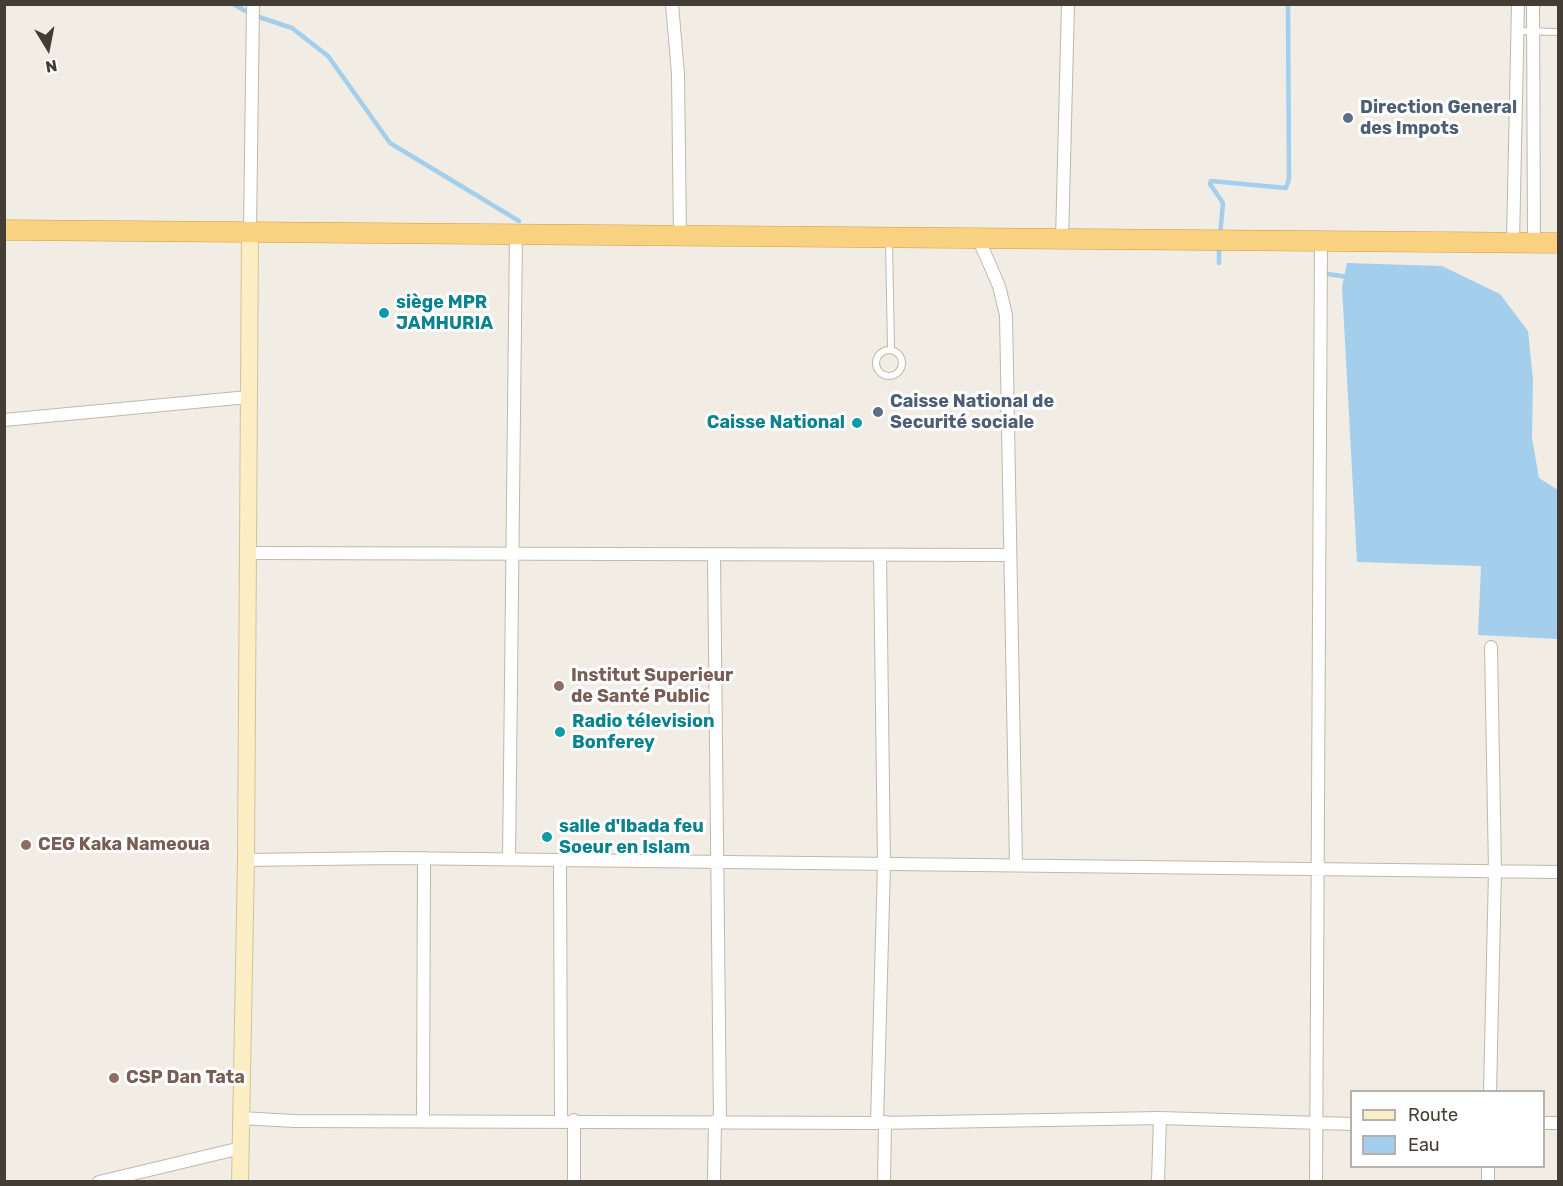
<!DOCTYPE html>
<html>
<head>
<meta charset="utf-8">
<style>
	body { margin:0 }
	#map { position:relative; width:1563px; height:1186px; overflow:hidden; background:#f1ede5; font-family:Rubik,sans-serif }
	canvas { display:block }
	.frame { position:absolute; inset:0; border:6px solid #433d35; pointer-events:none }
	.legend { position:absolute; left:1350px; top:1090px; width:195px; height:78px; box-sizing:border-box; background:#fff; border:2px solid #b4b1ae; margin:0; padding:8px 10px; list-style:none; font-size:18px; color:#433d35 }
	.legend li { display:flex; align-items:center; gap:12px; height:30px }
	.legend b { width:30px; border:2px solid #b4b1ae }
	.north { position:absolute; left:18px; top:18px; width:60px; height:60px; -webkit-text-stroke:4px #fff; paint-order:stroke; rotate:170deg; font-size:16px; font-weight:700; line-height:24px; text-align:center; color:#433d35 }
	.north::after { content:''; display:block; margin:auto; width:21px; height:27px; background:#433d35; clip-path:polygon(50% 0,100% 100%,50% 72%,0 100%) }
</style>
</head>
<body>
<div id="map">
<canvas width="1563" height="1186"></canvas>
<div class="frame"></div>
<ul class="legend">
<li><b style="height:8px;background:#fbeec4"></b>Route</li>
<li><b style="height:16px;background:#a3ceec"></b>Eau</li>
</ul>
<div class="north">N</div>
</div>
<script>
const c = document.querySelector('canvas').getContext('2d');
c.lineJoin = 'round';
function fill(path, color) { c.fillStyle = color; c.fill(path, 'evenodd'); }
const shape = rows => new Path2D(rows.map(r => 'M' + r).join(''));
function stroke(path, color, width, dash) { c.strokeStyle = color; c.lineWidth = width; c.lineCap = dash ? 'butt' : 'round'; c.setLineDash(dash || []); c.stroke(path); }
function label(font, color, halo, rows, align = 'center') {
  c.font = font + ' Rubik,sans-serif'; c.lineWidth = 6; c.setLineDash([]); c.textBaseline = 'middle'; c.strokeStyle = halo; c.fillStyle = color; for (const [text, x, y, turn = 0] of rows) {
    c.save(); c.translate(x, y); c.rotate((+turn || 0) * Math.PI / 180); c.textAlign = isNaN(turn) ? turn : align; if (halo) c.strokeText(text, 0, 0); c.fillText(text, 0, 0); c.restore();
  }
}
const water = shape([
	[1347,263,1442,266,1500,294,1528,331,1533,380,1532,438,1539,478,1558,490,1558,639,1478,635,1481,566,1357,562,1342,287]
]);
const stream = shape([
	[233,4,253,15,292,28,328,56,390,143,519,221],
	[1220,236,1223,203,1210,184,1211,181,1286,188,1289,179,1288,4],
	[1219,263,1219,244],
	[1321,273,1348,277]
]);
const service = shape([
	[1517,31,1558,32],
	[889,241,891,349],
	'876 363a13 13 0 1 1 26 0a13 13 0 1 1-26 0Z'
]);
const minor = shape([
	[672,4,678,74,680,236],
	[1533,4,1534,243],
	[250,231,253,4],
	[978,238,999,286,1006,315,1016,865],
	[1062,240,1068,4],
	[1513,242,1518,4],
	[4,420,248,397],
	[248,553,1008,555],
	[714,555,720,1121],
	[509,859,516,233],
	[246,860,393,858,1558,872],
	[560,860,561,1120],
	[1490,1092,1495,871,1491,647],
	[240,1118,294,1121,877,1123,1160,1118,1352,1124],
	[423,1119,424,858],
	[877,1123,884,864,880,555],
	[1544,1123,1558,1123],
	[99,1182,241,1148],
	[574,1182,574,1120],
	[714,1182,715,1121],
	[884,1182,885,1122],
	[1158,1182,1160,1118],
	[1316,1182,1321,240],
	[1488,1182,1488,1166]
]);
const secondary = shape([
	[240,1182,246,860,250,231]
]);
const trunk = shape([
	[4,230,1558,243]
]);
const markers = [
	[1348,118,6,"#5c6f8a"],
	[384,313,6,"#0f9aa8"],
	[878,412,6,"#5c6f8a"],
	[857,423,6,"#0f9aa8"],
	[559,686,6,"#8d6e63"],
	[560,732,6,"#0f9aa8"],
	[547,837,6,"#0f9aa8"],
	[26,845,6,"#8d6e63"],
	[114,1078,6,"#8d6e63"]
];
const serviceNames = [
	["Direction General",1360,108],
	["des Impots",1360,129],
	["Caisse National de",890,402],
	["Securité sociale",890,423]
];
const cultureNames = [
	["siège MPR",396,303],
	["JAMHURIA",396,324],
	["Caisse National",845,423,"right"],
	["Radio télevision",572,722],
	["Bonferey",572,743],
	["salle d'Ibada feu",559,827],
	["Soeur en Islam",559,848]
];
const educationNames = [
	["Institut Superieur",571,676],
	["de Santé Public",571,697],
	["CEG Kaka Nameoua",38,845],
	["CSP Dan Tata",126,1078]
];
fill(water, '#a3ceec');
stroke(stream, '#a3ceec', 4.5);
stroke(service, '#bfb8ab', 8);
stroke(minor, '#bfb8ab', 14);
stroke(secondary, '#d2c299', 18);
stroke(trunk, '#d49c3b', 21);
stroke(service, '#fff', 6);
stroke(minor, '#fff', 12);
stroke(secondary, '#fbeec4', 16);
stroke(trunk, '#f8d280', 20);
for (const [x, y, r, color] of markers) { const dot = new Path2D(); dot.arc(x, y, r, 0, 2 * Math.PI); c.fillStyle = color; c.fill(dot); stroke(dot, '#fff', 2); }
label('bold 18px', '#4e5e75', '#fff', serviceNames, 'left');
label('bold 18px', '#0d838f', '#fff', cultureNames, 'left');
label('bold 18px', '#785e54', '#fff', educationNames, 'left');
</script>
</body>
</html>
